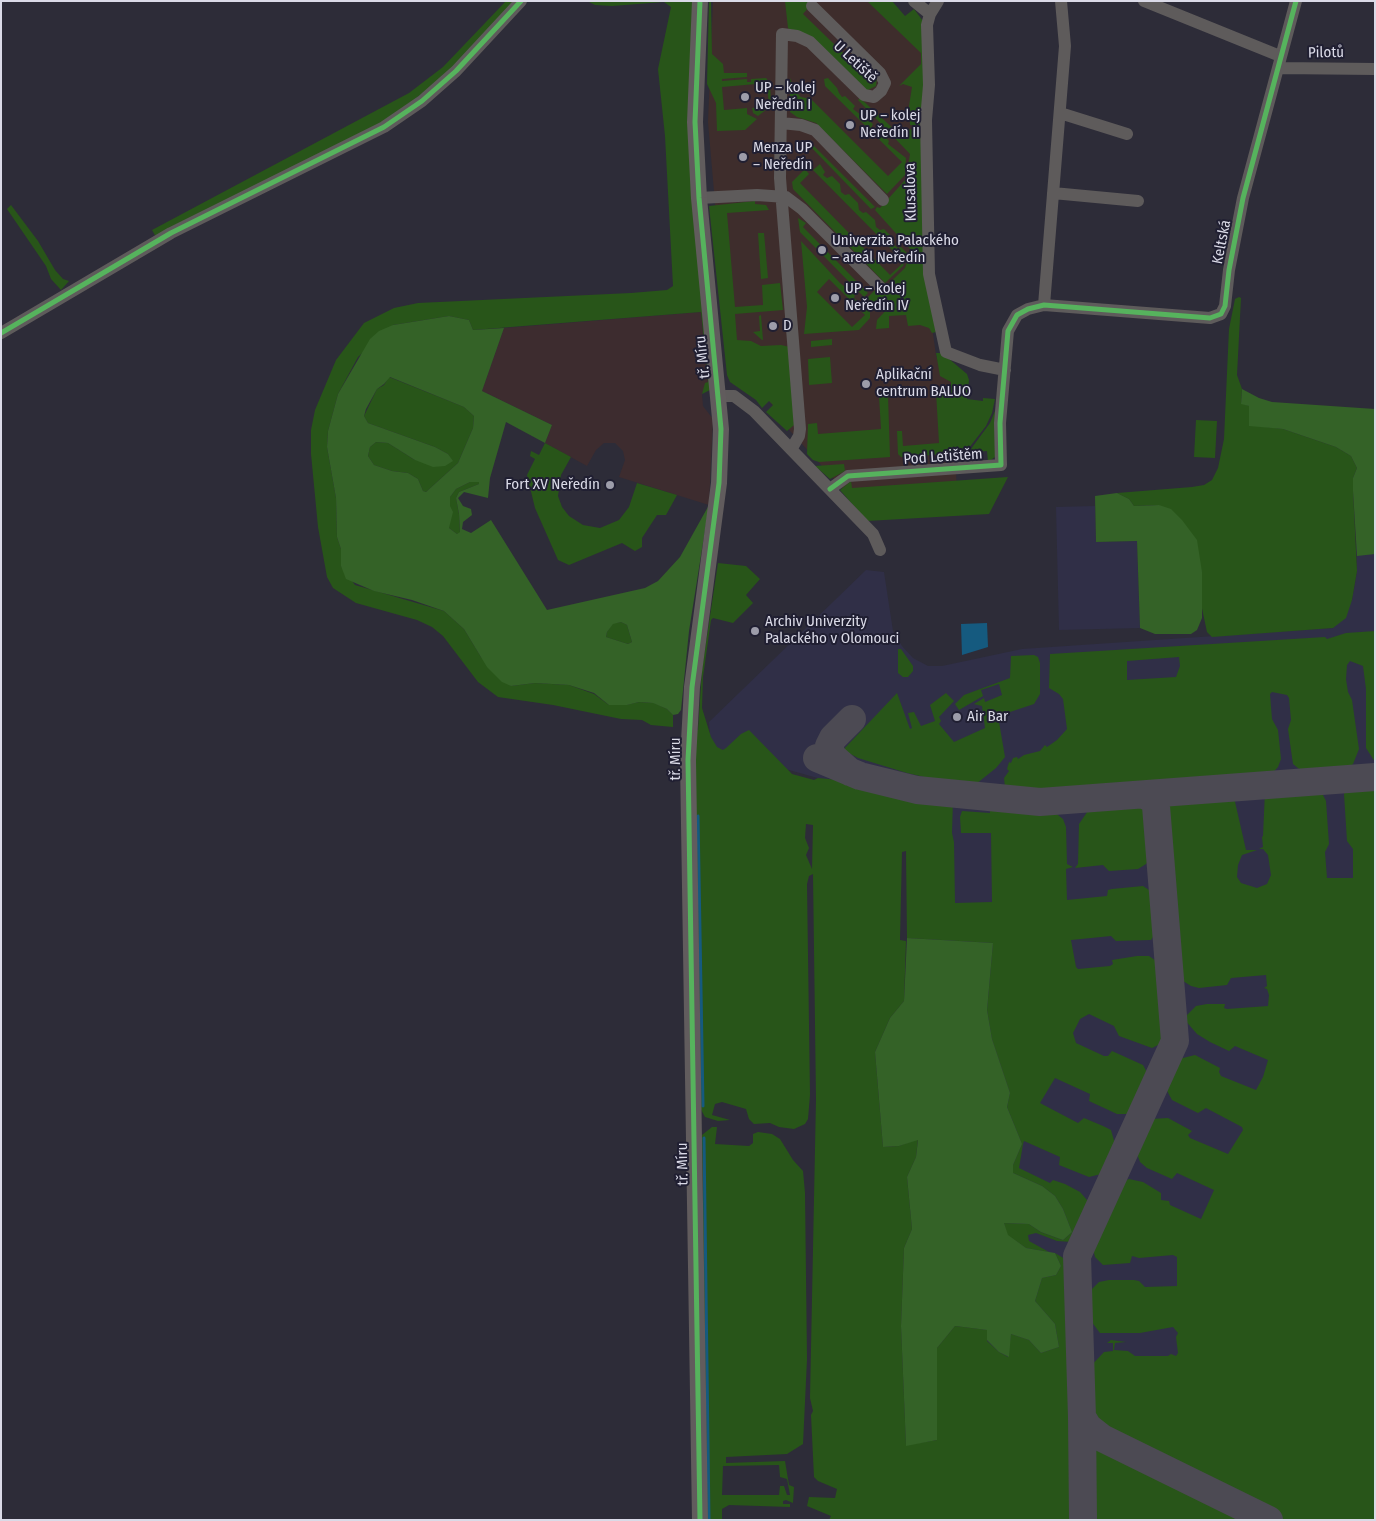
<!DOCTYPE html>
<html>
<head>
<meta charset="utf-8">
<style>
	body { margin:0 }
	#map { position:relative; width:1376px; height:1521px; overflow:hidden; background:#2d2c38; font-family:"Fira Sans Condensed",sans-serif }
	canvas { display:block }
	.frame { position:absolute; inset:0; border:2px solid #dadae7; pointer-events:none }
</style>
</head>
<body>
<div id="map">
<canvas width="1376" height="1521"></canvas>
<div class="frame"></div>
</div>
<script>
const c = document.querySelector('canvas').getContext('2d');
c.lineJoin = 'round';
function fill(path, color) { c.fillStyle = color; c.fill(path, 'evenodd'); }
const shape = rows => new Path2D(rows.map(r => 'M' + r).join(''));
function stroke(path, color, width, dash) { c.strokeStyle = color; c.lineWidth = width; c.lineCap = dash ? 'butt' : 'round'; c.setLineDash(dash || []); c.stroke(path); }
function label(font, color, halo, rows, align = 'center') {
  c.font = font + ' "Fira Sans Condensed",sans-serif'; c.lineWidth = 4; c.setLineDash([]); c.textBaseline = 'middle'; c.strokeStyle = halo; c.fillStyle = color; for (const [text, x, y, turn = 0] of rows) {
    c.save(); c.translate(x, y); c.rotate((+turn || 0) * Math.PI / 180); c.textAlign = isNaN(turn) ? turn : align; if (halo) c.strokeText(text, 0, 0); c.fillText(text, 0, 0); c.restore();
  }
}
const built = shape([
	[1375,446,1375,1520,1006,1520,917,806,711,748,709,722,866,570,884,572,893,631,902,646,913,658,928,666,942,666,1022,649,1333,628,1352,600,1357,571,1356,529],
	[1095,506,1096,542,1137,541,1140,628,1059,630,1056,507]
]);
const industrial = shape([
	[701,312,708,382,702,394,703,406,713,419,709,505,619,477,625,460,623,451,615,443,604,443,596,450,587,466,545,443,552,425,482,391,504,328]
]);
const education = shape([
	[713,1,888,1,922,39,924,271,936,355,942,376,951,381,957,491,851,498,782,422,778,411,728,354,708,122]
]);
const green = shape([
	[506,1,515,1,442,79,379,125,156,237,152,230,409,93,443,67],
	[587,1,695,1,712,389,702,394,705,383,708,382,701,312,473,330,469,320,449,316,393,325,358,357,338,394,328,431,327,447,336,498,337,537,341,549,341,566,355,585,444,611,464,629,481,657,511,686,535,683,569,685,594,694,609,705,626,705,639,702,654,703,667,709,673,715,673,727,651,725,642,720,621,719,553,705,498,697,478,682,443,636,432,627,417,620,356,603,333,588,327,577,318,527,311,454,311,430,315,410,336,360,364,323,394,308,418,303,631,293,667,290,673,286,665,136,658,69,671,7,664,2,612,6,595,5],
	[709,1,711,1,712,54,723,64,724,73,747,73,747,77,722,79,722,81,747,79,747,82,751,82,751,79,766,78,770,83,771,106,758,116,753,113,752,108,769,106,767,83,722,87,724,110,747,108,747,114,757,119,745,130,717,131,716,103,707,84],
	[785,1,814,1,803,14,866,75,871,70,877,77,876,86,866,91,788,28],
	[867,1,892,1,905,16,914,9,923,21,924,84,920,126,910,125,909,106,912,87,903,84,899,86,921,64,921,53],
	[790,78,795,91,801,97,811,99,888,176,902,162,825,86,824,79,828,78,837,88,839,93,842,97,845,96,855,106,853,109,873,124,871,128,877,133,880,131,889,141,888,144,906,158,905,175,887,194,816,123,797,117,790,112],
	[860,98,897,132,905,129,920,130,936,332,932,333,929,328,920,325,908,326,906,315,889,316,889,328,876,329,877,320,888,308,882,301,874,307,866,299,875,290,879,293,905,268,911,250,875,210,877,207,880,208,906,179,910,154,858,100],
	[810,142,875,207,871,209,808,144],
	[820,164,825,172,823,175,827,178,832,176,840,184,841,192,845,195,849,194,858,203,859,210,863,213,866,212,875,220,876,227,880,230,884,229,893,238,894,245,898,248,901,247,907,253,903,266,885,283,793,189,792,182,805,169,809,174,800,183,890,275,904,262,813,170],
	[755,201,755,204,766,205,769,210,727,213,735,307,763,305,762,285,780,283,783,310,735,314,737,340,751,341,761,346,781,345,790,347,794,425,787,431,766,412,773,405,769,401,762,408,756,400,730,382,727,375,709,206],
	[11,205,38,241,55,270,63,279,69,281,61,290,51,279,46,266,7,209],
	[798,218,806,223,803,227,868,293,864,297,800,232],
	[758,233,764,233,768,278,761,279],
	[801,241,840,283,855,295,854,298,870,311,870,318,859,330,804,334,807,307],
	[829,279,865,315,852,327,817,292],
	[1239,297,1241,298,1237,375,1242,389,1241,403,1249,406,1249,425,1283,429,1336,447,1351,456,1357,468,1353,478,1353,491,1357,571,1352,600,1346,618,1333,628,1212,637,1207,632,1200,599,1202,572,1159,505,1134,506,1129,499,1117,493,1192,487,1204,485,1212,480,1218,468,1224,439,1229,329,1235,299],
	[761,315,763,340,762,340,753,332,760,331,759,316],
	[832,339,832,345,811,347,811,341],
	[936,353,942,353,967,374,969,380,967,399,983,401,983,398,995,399,992,413,986,426,965,453,901,457,898,454,897,431,902,431,903,446,939,443,936,392,951,392,951,382,940,376],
	[830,357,832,383,809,385,808,359],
	[389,377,464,407,474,416,473,428,458,463,426,492,423,491,418,479,408,473,392,471,374,465,368,456,370,447,376,442,388,443,415,460,452,461,448,454,435,447,368,423,364,416,377,389,384,385],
	[888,395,890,457,819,462,813,460,807,454,808,424,817,423,818,434,881,429,879,396],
	[995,411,995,457,988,462,987,451,968,453,990,423],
	[1196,420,1217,421,1215,458,1194,457],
	[545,443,571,457,561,475,558,496,562,507,569,516,583,525,600,528,619,520,629,507,637,483,677,495,666,515,657,515,642,538,642,547,635,551,622,543,569,565,558,560,535,508,527,475,535,459,530,456,531,451,539,455],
	[844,464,845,471,830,479,815,466],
	[1008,477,989,514,867,521,840,490,851,481,852,488],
	[470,482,479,482,479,484,459,492,456,498,459,514,460,533,457,534,449,528,450,497,456,489],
	[718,563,746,566,760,579,746,595,753,603,733,623,713,618,711,620,703,677,702,708,711,737,717,747,723,750,726,748,741,734,749,730,792,774,814,780,818,778,839,780,920,798,953,800,952,833,954,842,955,903,992,902,991,833,961,833,960,817,962,811,990,813,990,806,976,806,969,804,970,802,976,804,1049,808,1063,819,1066,827,1067,864,1073,867,1066,869,1067,900,1107,896,1108,890,1112,889,1143,886,1155,894,1158,929,1151,940,1116,941,1111,936,1071,940,1076,967,1078,969,1110,966,1113,964,1112,960,1137,956,1149,956,1159,963,1164,977,1170,1018,1168,1019,1166,1041,1152,1048,1119,1036,1114,1026,1089,1014,1080,1019,1073,1033,1076,1043,1104,1056,1108,1056,1112,1051,1143,1065,1150,1078,1134,1110,1126,1114,1117,1114,1089,1101,1090,1094,1055,1078,1040,1103,1078,1123,1084,1118,1103,1126,1111,1130,1115,1144,1120,1147,1117,1147,1105,1173,1089,1177,1059,1165,1060,1157,1024,1141,1023,1144,1019,1168,1050,1183,1053,1180,1065,1184,1080,1192,1087,1200,1090,1210,1077,1236,1072,1242,1057,1241,1036,1233,1028,1235,1029,1241,1049,1252,1026,1248,1007,1235,1004,1223,1029,1224,1041,1232,1063,1240,1072,1232,1063,1209,1055,1196,1042,1186,1013,1173,1013,1165,1022,1144,1007,1107,1010,1093,992,1039,987,1010,993,943,907,938,906,851,902,852,900,940,906,941,904,1001,890,1018,875,1052,883,1147,899,1146,918,1139,916,1157,907,1177,912,1229,904,1248,901,1326,906,1445,937,1440,937,1348,955,1326,988,1330,987,1341,999,1352,1008,1357,1011,1334,1029,1340,1041,1353,1059,1347,1055,1324,1035,1301,1042,1278,1056,1275,1061,1266,1055,1253,1070,1262,1074,1301,1075,1520,829,1520,831,1516,807,1506,809,1497,835,1498,837,1489,818,1481,814,1477,811,1415,813,1411,810,1398,816,1099,813,874,809,876,807,884,810,1095,808,1119,805,1124,794,1129,779,1127,770,1123,754,1124,749,1119,746,1109,722,1102,715,1104,712,1115,730,1120,718,1121,705,1117,699,1106,694,730,698,730,702,669],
	[806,824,813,825,812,869,806,855,809,848,805,838],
	[621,622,627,625,632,642,628,644,606,637,607,632,613,623],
	[1375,631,1375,762,1366,748,1366,689,1363,666,1350,661,1347,665,1346,679,1348,692,1352,700,1359,749,1353,764,1341,774,1309,777,1293,764,1288,729,1291,720,1289,698,1287,695,1272,692,1270,694,1272,719,1278,730,1281,759,1278,767,1267,779,1055,796,1014,793,1005,787,1004,778,1009,771,1007,769,1009,762,1011,763,1013,758,1017,757,1018,759,1024,755,1040,751,1045,745,1047,747,1057,740,1067,729,1063,699,1059,694,1049,688,1050,654,1325,637,1327,639,1346,633],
	[1179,657,1180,666,1176,677,1127,680,1127,661],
	[898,649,901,649,913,666,913,671,908,677,903,677,898,673],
	[1034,655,1038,657,1040,663,1040,694,1034,704,998,716,1005,757,996,768,976,784,950,783,907,773,858,758,843,750,897,693,910,729,912,728,908,713,914,712,921,726,935,721,930,705,946,693,954,701,939,717,941,721,939,724,954,742,985,728,982,706,974,704,984,698,985,702,1002,695,999,684,981,690,983,696,959,710,955,704,964,695,1010,678,1011,656],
	[1375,782,1375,1520,1284,1520,1120,1437,1109,1434,1099,1424,1090,1408,1088,1369,1104,1352,1113,1351,1113,1343,1107,1343,1111,1340,1126,1342,1115,1343,1114,1350,1128,1351,1135,1356,1168,1356,1171,1354,1176,1356,1178,1353,1176,1337,1178,1333,1173,1327,1140,1333,1100,1333,1091,1321,1088,1314,1090,1291,1099,1282,1109,1280,1134,1280,1139,1281,1145,1287,1177,1286,1177,1257,1173,1255,1139,1258,1132,1256,1130,1263,1103,1265,1095,1257,1092,1244,1099,1227,1097,1225,1107,1209,1113,1194,1121,1183,1129,1179,1143,1182,1161,1193,1161,1200,1169,1201,1170,1205,1201,1219,1214,1190,1177,1173,1172,1179,1147,1168,1140,1162,1136,1151,1133,1151,1151,1119,1168,1118,1192,1131,1188,1135,1190,1138,1228,1154,1243,1130,1242,1127,1206,1108,1198,1113,1172,1100,1165,1087,1179,1059,1195,1055,1220,1068,1219,1072,1221,1076,1256,1090,1263,1077,1268,1060,1235,1046,1229,1051,1210,1042,1197,1034,1184,1019,1179,1018,1184,1018,1196,1006,1207,1004,1225,1004,1224,1008,1227,1009,1268,1006,1269,995,1267,989,1264,988,1267,986,1266,975,1231,978,1227,985,1199,988,1191,986,1180,979,1165,815,1167,798,1233,793,1246,850,1257,850,1242,855,1238,865,1237,877,1241,883,1257,888,1267,884,1271,875,1268,855,1263,849,1259,849,1263,847,1262,837,1263,836,1265,791,1319,787,1326,801,1329,844,1325,852,1327,878,1353,878,1353,849,1347,841,1344,794,1348,784],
	[1136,800,1147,816,1151,858,1146,864,1138,869,1109,871,1103,865,1075,868,1078,864,1079,824,1092,805],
	[712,1127,717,1127,715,1144,749,1146,753,1143,753,1134,758,1132,772,1134,780,1139,793,1160,803,1171,805,1193,807,1359,803,1444,787,1454,726,1457,726,1463,785,1461,789,1485,794,1487,793,1503,786,1500,783,1501,783,1504,790,1504,790,1507,729,1505,722,1509,722,1520,706,1520,702,1135],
	[779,1465,780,1477,787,1479,790,1495,787,1495,784,1486,780,1486,779,1495,722,1495,723,1466],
	[1102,1447,1108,1449,1254,1520,1091,1520,1089,1517,1091,1514,1090,1495,1086,1494,1090,1479,1089,1468,1086,1465,1089,1465,1096,1449]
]);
const forest = shape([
	[449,316,469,320,473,330,504,328,482,391,552,425,545,443,506,422,490,478,488,498,464,492,458,498,463,506,471,509,472,515,463,522,462,529,471,533,491,520,547,610,645,588,658,581,680,557,709,505,689,631,681,710,678,714,673,715,667,709,653,703,639,702,627,705,609,705,594,693,569,685,535,683,511,686,502,682,487,667,464,629,444,611,412,600,374,591,346,579,341,566,341,549,337,537,336,498,327,447,328,431,338,394,370,339,379,331,393,325],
	[390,377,464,407,474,416,473,428,458,463,426,492,423,491,418,479,408,473,392,471,374,465,368,456,370,447,376,442,388,443,415,460,433,467,445,466,453,461,448,454,435,447,368,423,364,416,366,409,377,389,384,384],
	[470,482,479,482,479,484,459,492,456,498,459,514,460,532,457,534,449,528,453,512,450,506,450,497,456,489],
	[621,622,627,625,632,642,628,644,606,637,607,632,613,624],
	[1242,389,1259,398,1272,402,1375,409,1375,554,1357,556,1353,491,1353,478,1357,468,1351,456,1336,447,1283,429,1249,426,1249,406,1241,404],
	[1117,493,1129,499,1134,506,1159,505,1171,509,1182,520,1197,540,1202,572,1202,618,1197,630,1191,634,1155,634,1140,628,1137,541,1096,542,1095,496],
	[907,938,993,943,987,1010,992,1039,1010,1093,1007,1107,1022,1144,1013,1165,1013,1173,1042,1186,1055,1196,1063,1209,1072,1232,1063,1240,1041,1232,1029,1224,1004,1223,1008,1235,1026,1248,1055,1253,1061,1266,1056,1275,1042,1278,1035,1301,1055,1324,1059,1347,1041,1353,1029,1340,1011,1334,1009,1357,999,1352,987,1340,987,1330,955,1326,937,1348,937,1440,906,1446,901,1326,904,1248,912,1229,907,1177,916,1157,918,1140,899,1146,883,1147,875,1052,890,1018,904,1001]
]);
const water = shape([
	[987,623,988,647,962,655,961,624]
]);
const stream = shape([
	[698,816,703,1106],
	[704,1138,709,1520]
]);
const taxiway = shape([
	[817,758,860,776,917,790,1040,802,1375,777],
	[850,772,832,756,829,746,833,738,852,719],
	[1144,795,1153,799,1156,806,1175,1041,1077,1256,1082,1417,1088,1427,1102,1438,1269,1520],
	[1082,1417,1083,1520]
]);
const street = shape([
	[914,1,930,14],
	[938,1,930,14,927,25,929,85,926,120,929,274,946,352,980,365,1005,370],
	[1144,1,1280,56],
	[1279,68,1375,69],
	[1060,113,1127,134],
	[781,123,801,125,815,130,883,200],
	[1053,193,1138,201],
	[699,198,757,195,786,197,802,209,881,288],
	[1044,305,1065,46,1061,1],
	[1,333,171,233,384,127,422,101,456,71,521,1],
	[719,396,734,396,754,411,873,534,880,550],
	[792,448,799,436,800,429,780,178,782,34,797,36,810,42,864,95,874,97,881,91,885,83,880,73,812,6],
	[830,489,848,476,1001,465,1000,423,1008,331,1017,315,1028,309,1044,305,1210,318,1221,314,1225,306,1229,270,1243,198,1296,1]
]);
const secondary = shape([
	[700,1520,688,760,692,687,719,483,721,429,699,198,695,122,700,1]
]);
const cycleway = shape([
	[1,333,171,233,384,127,422,101,456,71,521,1],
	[830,489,848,476,1001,465,1000,423,1008,331,1017,315,1028,309,1044,305,1210,318,1221,314,1225,306,1229,270,1243,198,1296,1],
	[700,1520,688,760,692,687,719,483,721,429,699,198,695,122,700,1]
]);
const markers = [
	[745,97,5,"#9d9daa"],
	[850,125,5,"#9d9daa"],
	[743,157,5,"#9d9daa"],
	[822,250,5,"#9d9daa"],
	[835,298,5,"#9d9daa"],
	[773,326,5,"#9d9daa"],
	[866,384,5,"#9d9daa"],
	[610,485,5,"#9d9daa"],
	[755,631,5,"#9d9daa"],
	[957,717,5,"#9d9daa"]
];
const streetNames = [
	["Pilotů",1326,53,-1],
	["U Letiště",855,62,43],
	["Klusalova",911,192,-91],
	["Keltská",1222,242,-79],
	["tř. Míru",703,357,-96],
	["Pod Letištěm",943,457,-4],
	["tř. Míru",676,759,-90],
	["tř. Míru",683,1164,-91]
];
const poiNames = [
	["UP – kolej",755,88],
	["Neředín I",755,105],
	["UP – kolej",860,116],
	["Neředín II",860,133],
	["Menza UP",753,148],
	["– Neředín",753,165],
	["Univerzita Palackého",832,241],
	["– areál Neředín",832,258],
	["UP – kolej",845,289],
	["Neředín IV",845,306],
	["D",783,326],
	["Aplikační",876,375],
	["centrum BALUO",876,392],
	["Fort XV Neředín",600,485,"right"],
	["Archiv Univerzity",765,622],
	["Palackého v Olomouci",765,639],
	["Air Bar",967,717]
];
fill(built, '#302f47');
fill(industrial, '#3d2c2f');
fill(education, '#3e2d2c');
fill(green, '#285519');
fill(forest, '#346227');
fill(water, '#155a7f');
stroke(stream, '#155a7f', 3);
stroke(taxiway, '#4c4a53', 28);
stroke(street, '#5e5b5b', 12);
stroke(secondary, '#615c5d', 16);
stroke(cycleway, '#56b35d', 5);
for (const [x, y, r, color] of markers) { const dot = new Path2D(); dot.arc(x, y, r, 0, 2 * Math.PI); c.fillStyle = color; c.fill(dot); stroke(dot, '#201f32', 2); }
label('15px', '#dadae7', '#201f32', streetNames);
label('15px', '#dadae7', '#201f32', poiNames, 'left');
</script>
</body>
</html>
